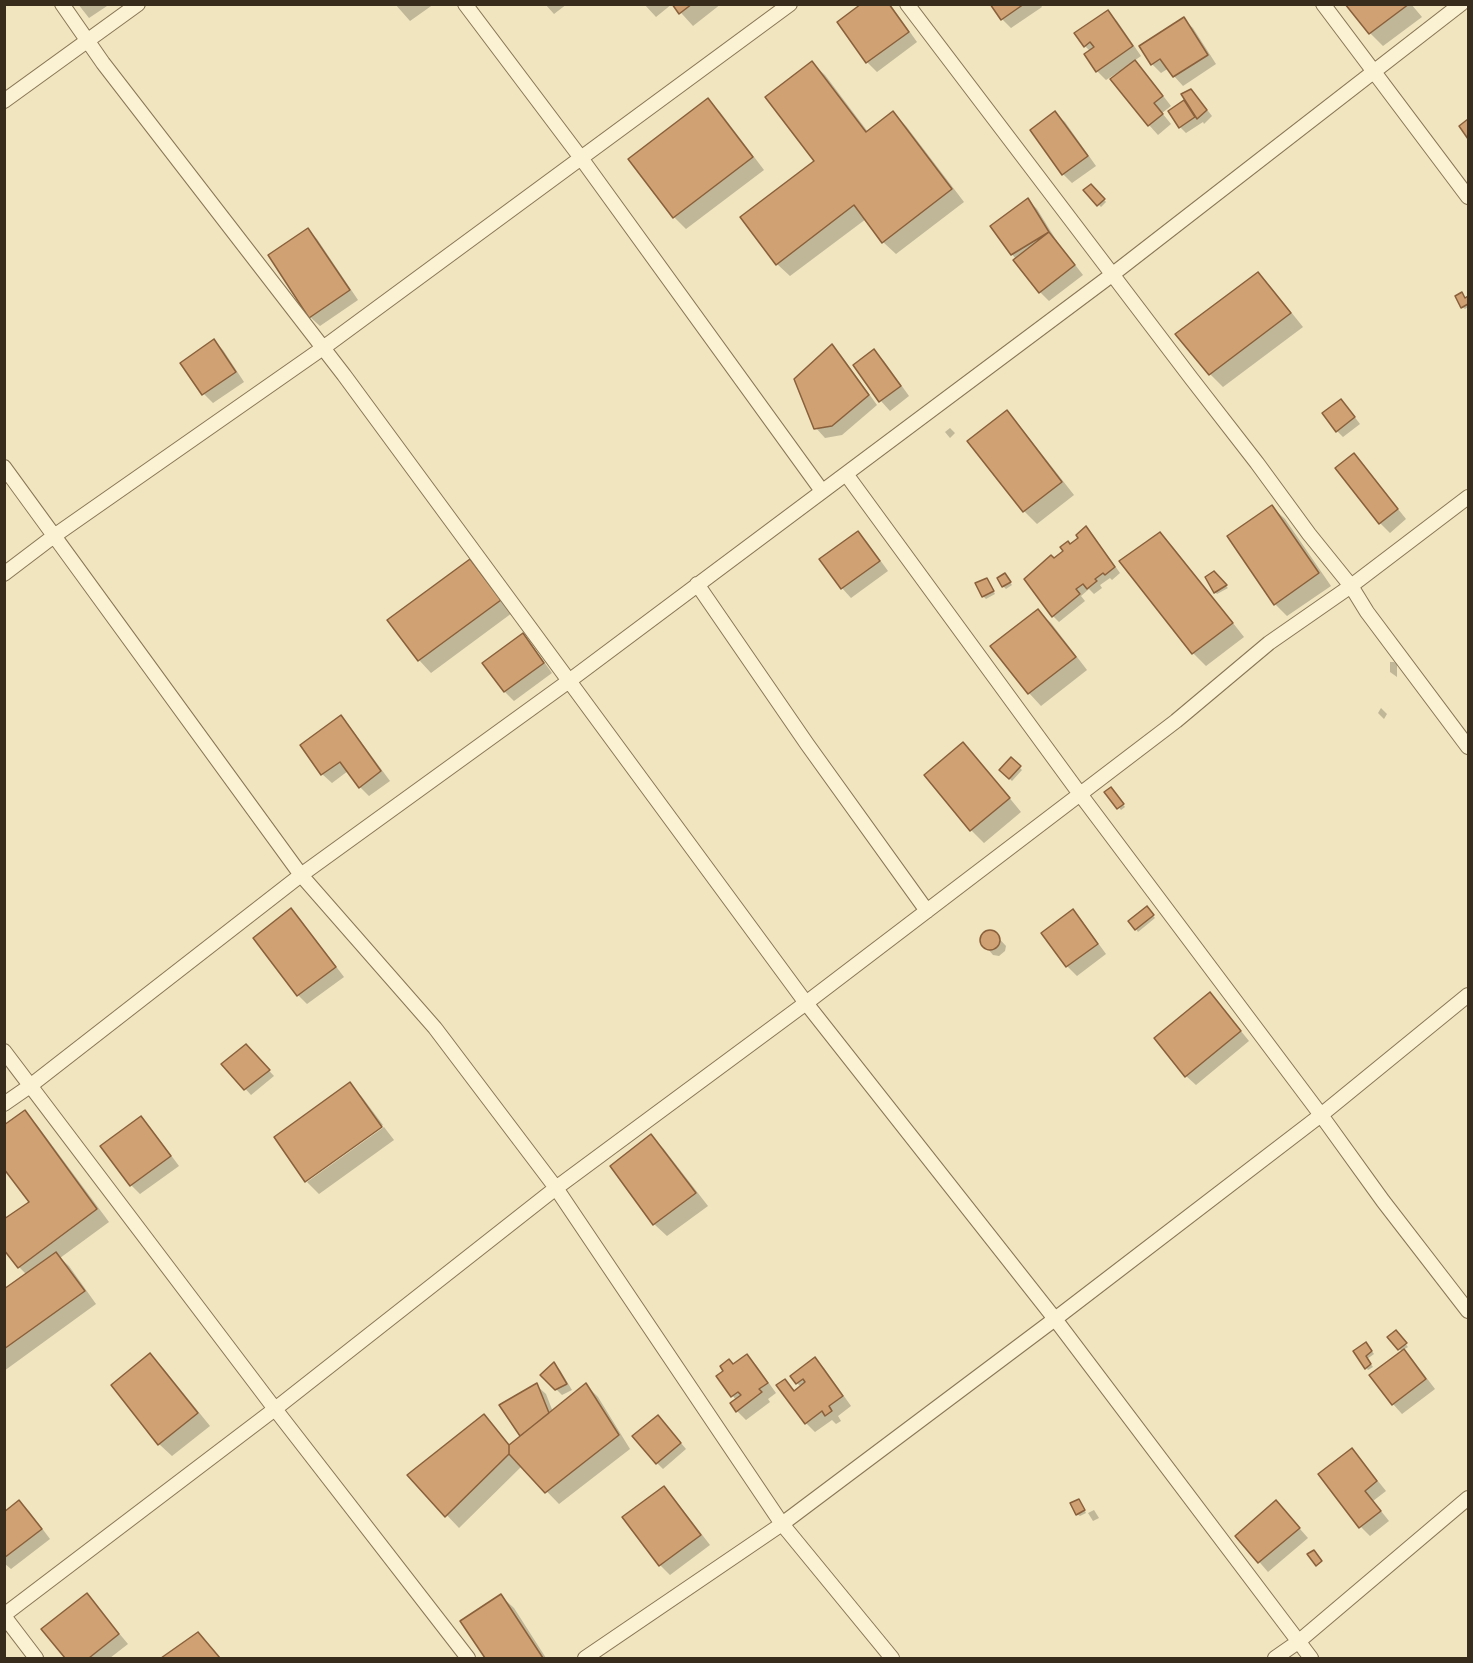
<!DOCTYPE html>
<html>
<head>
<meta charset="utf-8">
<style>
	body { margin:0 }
	#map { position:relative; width:1473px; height:1663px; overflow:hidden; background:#f0e5bf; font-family:"Libre Baskerville",serif }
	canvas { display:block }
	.frame { position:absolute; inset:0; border:6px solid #382c1c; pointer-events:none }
</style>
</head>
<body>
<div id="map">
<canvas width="1473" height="1663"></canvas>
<div class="frame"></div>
</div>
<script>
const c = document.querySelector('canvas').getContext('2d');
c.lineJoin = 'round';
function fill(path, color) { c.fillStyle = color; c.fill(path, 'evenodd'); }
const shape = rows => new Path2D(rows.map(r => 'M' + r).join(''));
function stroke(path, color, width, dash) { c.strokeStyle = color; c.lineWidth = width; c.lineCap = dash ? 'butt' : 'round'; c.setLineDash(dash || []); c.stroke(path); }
const shadow = shape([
	[78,4,110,4,89,18],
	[395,4,434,4,410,21],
	[545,4,567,4,554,14],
	[644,4,672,4,656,17],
	[673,4,721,4,693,26],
	[864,4,890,4,917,42,877,72,867,62,839,22],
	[992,4,1040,4,1042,7,1011,28,1002,19],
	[1347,4,1411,4,1422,17,1383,46,1370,33],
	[1108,12,1117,21,1141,56,1134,61,1144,71,1171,106,1162,113,1171,124,1158,135,1149,125,1113,80,1121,73,1120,71,1106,80,1097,71,1090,51,1085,46],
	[1183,19,1193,28,1216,64,1183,86,1174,76,1169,68,1161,73,1152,64],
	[812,63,825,75,868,132,893,113,906,126,964,202,896,254,883,242,866,219,790,276,777,264,816,161],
	[1197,97,1212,116,1204,124,1203,122,1186,133,1180,127,1170,111,1186,100],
	[708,100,720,112,764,170,686,229,674,217],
	[1055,113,1065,122,1096,166,1072,183,1063,174],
	[1091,186,1106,202,1101,207,1085,191],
	[1028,200,1037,209,1058,243,1083,275,1049,301,1040,292,1012,254],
	[308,230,317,239,358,300,320,326,310,317],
	[1258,274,1271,287,1303,327,1223,387,1210,374,1177,335],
	[1462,294,1466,299,1468,298,1468,307,1465,309,1462,307],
	[214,341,223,350,244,382,213,403,204,394,182,363],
	[832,346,841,355,877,405,842,435,825,438,816,428],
	[874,351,884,361,909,396,890,411,881,401,855,366],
	[1347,407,1360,424,1343,437,1337,431],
	[1007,412,1019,425,1074,495,1037,524,1024,511,970,441],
	[950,428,955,433,950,438,945,432],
	[1363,465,1406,519,1390,533,1380,523,1337,469],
	[1272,507,1285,519,1331,586,1287,616,1275,604],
	[1086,528,1092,534,1120,573,1112,580,1110,578,1100,585,1102,588,1094,594,1089,589,1081,596,1085,601,1059,622,1053,616,1054,560,1080,538],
	[858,533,867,542,888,571,851,598,842,588],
	[1160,534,1173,547,1244,637,1206,666,1193,653,1121,562],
	[470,561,482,573,512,613,431,673,419,660],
	[1213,573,1228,588,1217,594,1215,592],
	[1007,578,1012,585,1006,589,1003,586],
	[987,579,995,594,986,599,983,596],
	[1038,611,1051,623,1087,670,1041,706,1029,693],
	[523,635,532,645,552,673,514,701,505,692,484,663],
	[1390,662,1394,662,1397,664,1397,677,1390,672],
	[1381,708,1387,714,1384,719,1378,713],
	[341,717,350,727,390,781,369,796,360,787,348,771,332,783,322,774,302,746],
	[963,744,976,757,1021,812,984,843,971,830,926,775],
	[1011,759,1022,770,1012,781,1001,770],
	[1113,791,1125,807,1121,810,1106,792],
	[1146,908,1155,918,1138,932,1136,929],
	[291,910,300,919,344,977,307,1004,298,995],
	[1073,911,1082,921,1106,954,1077,976,1067,966,1043,934],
	[987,932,993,932,1006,946,1005,951,999,956,993,955,982,942,983,936],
	[1219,1004,1249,1041,1196,1085,1186,1076],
	[246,1046,274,1076,251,1095,223,1064],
	[350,1084,362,1097,383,1125,306,1179,306,1181,276,1138],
	[24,1112,37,1125,109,1222,60,1258,69,1266,96,1304,4,1371,4,1291,27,1275,19,1267,31,1202],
	[141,1118,150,1127,179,1166,140,1194,131,1185],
	[384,1127,394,1140,319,1194,307,1182],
	[651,1136,663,1148,708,1206,667,1236,654,1224],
	[1396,1332,1408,1347,1403,1350,1413,1360,1435,1389,1402,1414,1393,1404,1371,1375,1402,1352,1390,1337],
	[1368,1346,1374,1354,1367,1359,1373,1367,1368,1370,1355,1351],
	[150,1355,163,1368,210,1426,172,1456,159,1444],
	[747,1356,756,1365,776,1393,768,1399,770,1402,746,1420,737,1411,736,1400,718,1377],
	[815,1359,824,1368,851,1406,838,1416,841,1421,836,1424,832,1420,815,1432,806,1423,785,1381,795,1391,801,1387,797,1383],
	[554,1364,560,1370,572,1390,562,1395,542,1375],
	[536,1385,546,1394,553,1412,586,1385,598,1397,630,1449,559,1504,522,1466,459,1528,409,1475,484,1416,510,1446,522,1437,501,1405],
	[664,1423,686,1449,663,1469,657,1463],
	[1352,1450,1361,1460,1386,1491,1373,1501,1389,1521,1370,1536,1361,1527,1321,1475],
	[664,1488,673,1497,710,1545,670,1575,660,1565,624,1518],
	[19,1502,29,1511,50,1539,11,1569,4,1563,4,1514],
	[1081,1503,1086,1513,1080,1516,1077,1514],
	[1094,1510,1099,1518,1093,1521,1088,1513],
	[1285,1512,1308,1538,1268,1572,1237,1536],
	[87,1595,128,1644,110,1658,67,1658,43,1630],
	[501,1596,514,1608,546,1658,487,1658,462,1621],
	[198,1634,220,1658,164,1658]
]);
const building = shape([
	[672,4,692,4,679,14,672,4],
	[861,4,889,4,909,32,866,63,837,22,861,4],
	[990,4,1024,4,1001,20,990,4],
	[1345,4,1409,4,1369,34,1345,4],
	[1108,10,1133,46,1096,72,1084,54,1094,47,1090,42,1084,47,1074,33,1108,10],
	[1184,17,1208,55,1173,77,1160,59,1151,65,1139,46,1184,17],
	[1135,60,1163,96,1154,103,1163,114,1148,126,1110,79,1135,60],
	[812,61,866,132,893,111,952,189,882,243,854,205,776,265,740,217,814,161,765,97,812,61],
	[1191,89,1207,110,1197,119,1181,94,1191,89],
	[708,98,753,157,673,218,628,159,708,98],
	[1184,100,1195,117,1179,128,1168,111,1184,100],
	[1055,111,1088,156,1062,175,1030,130,1055,111],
	[1468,119,1468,139,1459,126,1468,119],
	[1091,184,1105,199,1097,206,1083,190,1091,184],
	[1028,198,1049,232,1011,255,990,226,1028,198],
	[308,228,350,290,309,318,268,255,308,228],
	[1049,232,1075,265,1039,293,1013,260,1049,232],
	[1258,272,1291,313,1209,375,1175,334,1258,272],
	[1462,292,1465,298,1468,296,1468,304,1461,308,1455,296,1462,292],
	[214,339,236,372,202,395,180,363,214,339],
	[832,344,869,395,832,426,814,429,794,379,832,344],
	[874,349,901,386,879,402,853,365,874,349],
	[1341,399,1355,417,1336,432,1322,413,1341,399],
	[1007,410,1062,482,1023,512,967,441,1007,410],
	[1354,453,1398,509,1379,524,1335,468,1354,453],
	[1272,505,1319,573,1274,605,1227,536,1272,505],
	[1086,526,1115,567,1105,575,1103,573,1095,579,1097,581,1087,589,1083,584,1076,589,1080,594,1052,617,1024,579,1051,555,1054,558,1063,551,1060,547,1068,541,1070,544,1078,538,1076,535,1086,526],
	[858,531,880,561,841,589,819,559,858,531],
	[1160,532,1233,623,1192,654,1119,561,1160,532],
	[470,559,501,600,418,661,387,620,470,559],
	[1214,571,1227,585,1214,593,1205,577,1214,571],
	[1005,573,1011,582,1002,587,997,578,1005,573],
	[987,578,994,591,982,597,975,583,987,578],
	[1038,609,1076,657,1028,694,990,646,1038,609],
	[523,633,544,663,504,692,482,663,523,633],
	[341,715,381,771,359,788,340,762,321,775,300,745,341,715],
	[963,742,1010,798,970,831,924,775,963,742],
	[1011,757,1021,766,1009,779,999,770,1011,757],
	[1111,787,1124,804,1117,809,1104,792,1111,787],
	[1147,906,1154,915,1135,930,1128,921,1147,906],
	[291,908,336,967,297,996,253,938,291,908],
	[1073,909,1098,944,1066,967,1041,933,1073,909],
	'980 940a10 10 0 1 1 20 0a10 10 0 1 1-20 0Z',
	[1210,992,1241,1031,1185,1077,1154,1038,1210,992],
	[246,1044,270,1070,244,1090,221,1064,246,1044],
	[350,1082,382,1127,305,1182,274,1137,350,1082],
	[25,1110,97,1209,18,1268,4,1250,4,1219,29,1202,4,1169,4,1125,25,1110],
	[141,1116,171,1156,130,1186,100,1146,141,1116],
	[651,1134,696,1193,653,1225,610,1166,651,1134],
	[56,1252,85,1291,4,1349,4,1289,56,1252],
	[1396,1330,1407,1343,1398,1350,1387,1337,1396,1330],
	[1366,1342,1372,1351,1366,1356,1371,1364,1365,1369,1353,1351,1366,1342],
	[1404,1349,1426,1379,1392,1405,1369,1375,1404,1349],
	[150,1353,198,1413,158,1445,111,1385,150,1353],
	[747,1354,768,1383,759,1389,762,1392,736,1412,730,1403,741,1395,738,1392,731,1397,716,1376,723,1371,720,1366,729,1359,733,1364,747,1354],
	[815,1357,843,1396,829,1406,832,1411,825,1416,822,1411,805,1424,776,1385,785,1379,794,1391,805,1382,803,1379,796,1384,790,1376,815,1357],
	[554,1362,567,1384,555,1390,540,1375,554,1362],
	[537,1383,549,1413,520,1436,499,1405,537,1383],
	[586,1383,619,1435,545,1493,509,1454,509,1445,586,1383],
	[484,1414,509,1445,509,1454,445,1517,407,1475,484,1414],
	[658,1415,681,1443,656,1464,632,1436,658,1415],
	[1352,1448,1377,1481,1365,1491,1381,1511,1359,1528,1318,1474,1352,1448],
	[664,1486,701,1535,659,1566,622,1517,664,1486],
	[1079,1499,1085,1510,1076,1515,1070,1503,1079,1499],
	[19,1500,42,1529,4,1558,4,1512,19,1500],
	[1276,1500,1300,1528,1258,1563,1235,1536,1276,1500],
	[1314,1550,1322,1561,1316,1566,1307,1554,1314,1550],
	[87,1593,119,1634,89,1658,65,1658,41,1629,87,1593],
	[501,1594,543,1658,485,1658,460,1621,501,1594],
	[198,1632,220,1658,161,1658,198,1632]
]);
const street = shape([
	[62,4,103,63,344,375,806,1003,1055,1319,1311,1658],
	[465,4,581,158,822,491],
	[907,4,1191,378,1257,463,1309,534,1351,586,1367,612,1468,747],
	[1323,4,1468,197],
	[4,101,138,4],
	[4,467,301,875,435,1028,556,1188,782,1524,892,1658],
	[846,474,1080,794,1321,1115,1383,1201,1468,1311],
	[4,574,54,536,323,348,790,4],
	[697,584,807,744,927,911],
	[4,1051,275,1409,468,1658],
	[4,1104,30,1086,301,875,569,681,1113,274,1461,4],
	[4,1615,275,1409,556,1188,806,1003,1176,721,1269,643,1351,586,1468,497],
	[4,1616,36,1658],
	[585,1658,782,1524,1055,1319,1321,1115,1468,995],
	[1275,1658,1298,1642,1468,1498]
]);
fill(shadow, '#0003');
fill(building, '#d0a172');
stroke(building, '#89603b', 1.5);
stroke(street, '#897656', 16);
stroke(street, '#faf2d2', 14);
</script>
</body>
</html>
